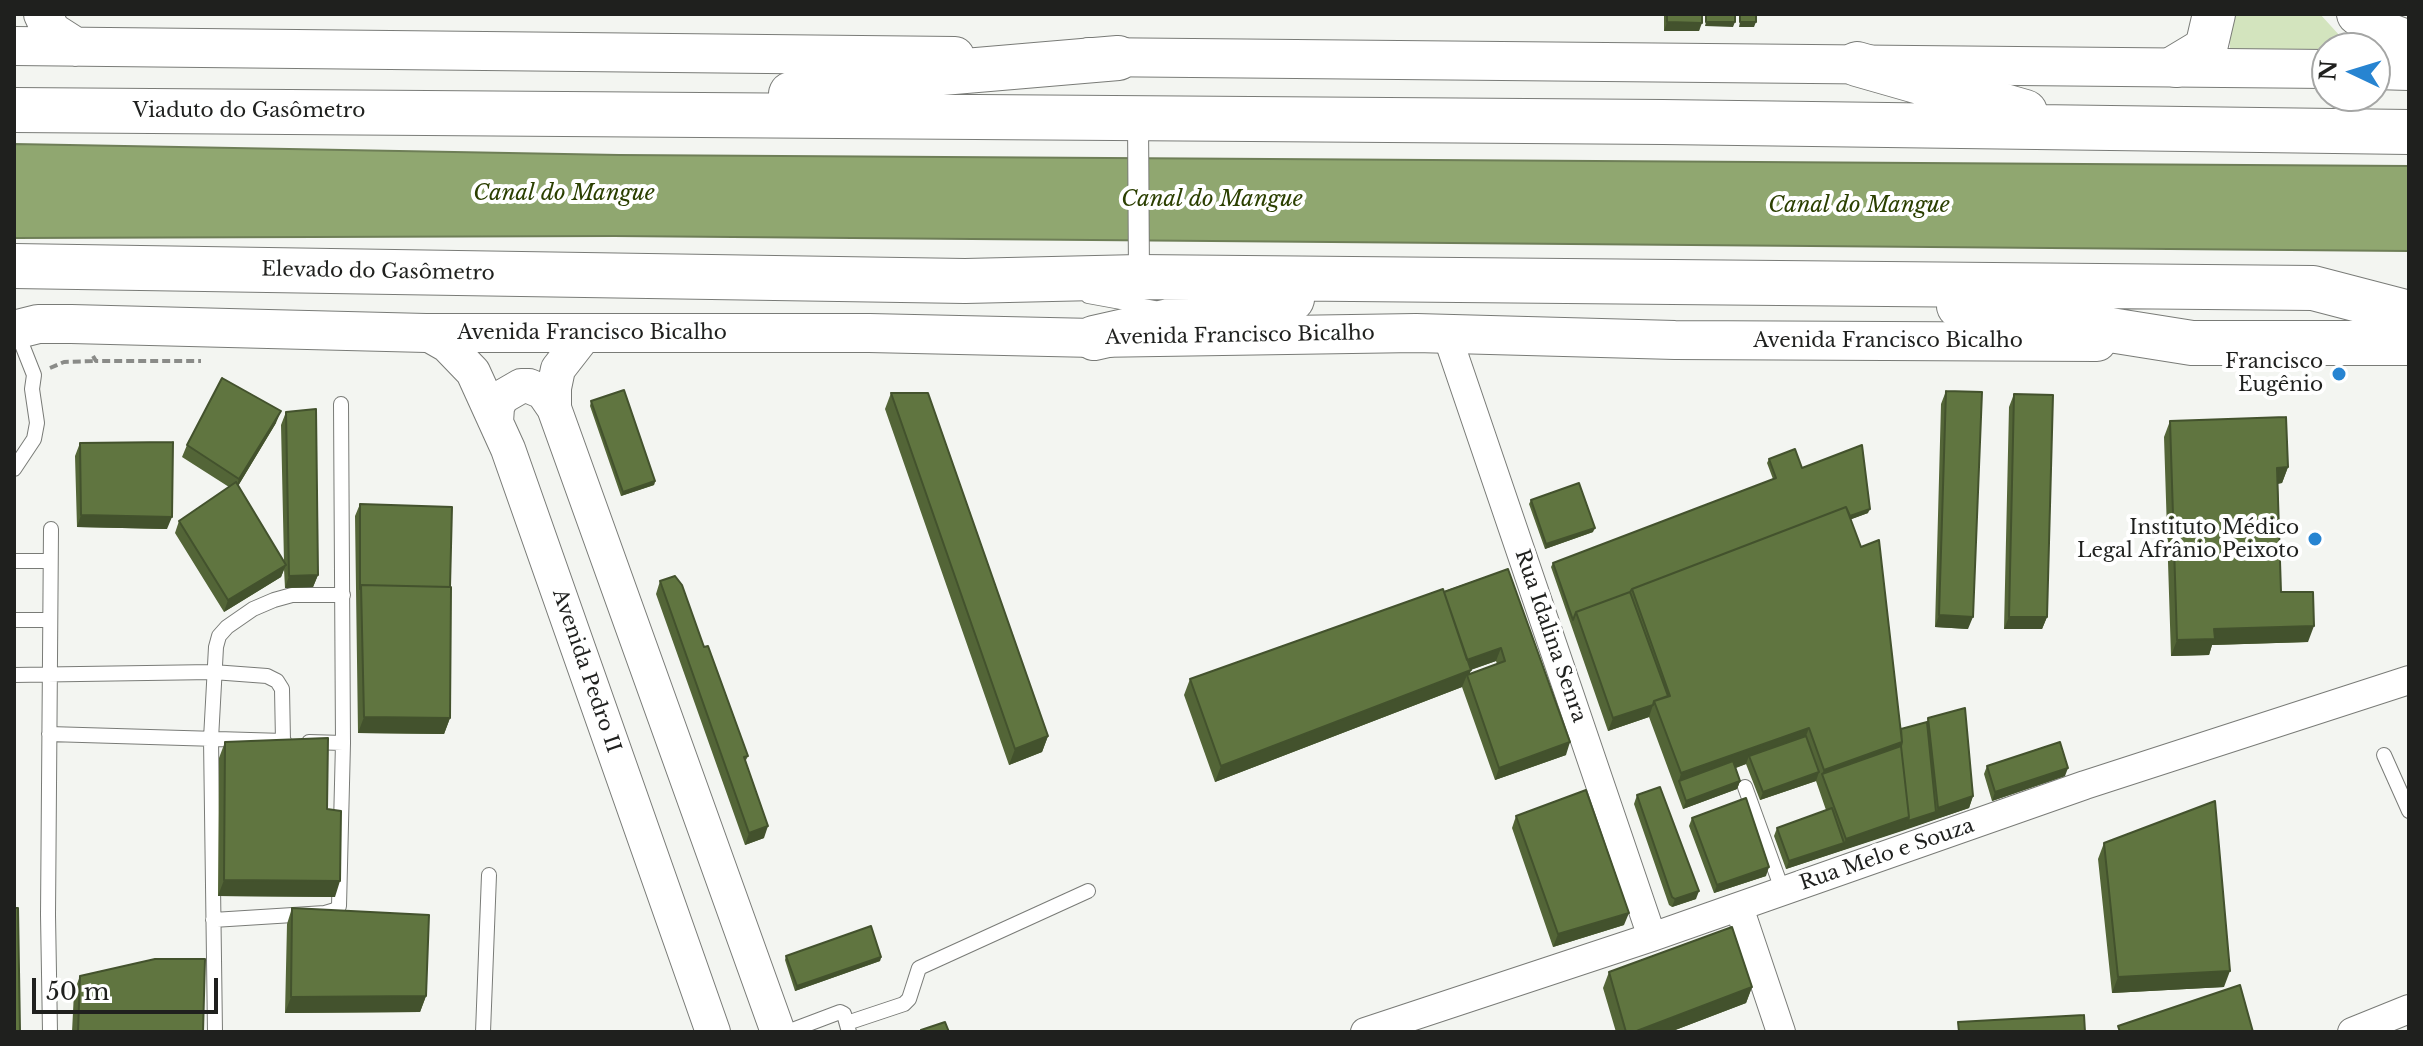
<!DOCTYPE html>
<html>
<head>
<meta charset="utf-8">
<style>
	body { margin:0 }
	#map { position:relative; width:2423px; height:1046px; overflow:hidden; background:#f3f5f1; font-family:"Libre Baskerville",serif }
	canvas { display:block }
	.frame { position:absolute; inset:0; border:16px solid #1f201e; pointer-events:none }
	.north { position:absolute; left:2311px; top:32px; width:80px; height:80px; box-sizing:border-box; background:#fff; border:2px solid #a5a6a5; border-radius:50%; rotate:274deg; font-size:22px; font-weight:700; line-height:32px; text-align:center; color:#1f201e }
	.north::after { content:''; display:block; margin:auto; width:28px; height:36px; background:#2784d1; clip-path:polygon(50% 0,100% 100%,50% 72%,0 100%) }
	.scale { position:absolute; left:32px; top:978px; width:186px; height:36px; box-sizing:border-box; border:4px solid #1f201e; border-top:0; padding-left:10px; font-size:24px; line-height:28px; white-space:nowrap; color:#1f201e; -webkit-text-stroke:6px #fff; paint-order:stroke }
</style>
</head>
<body>
<div id="map">
<canvas width="2423" height="1046"></canvas>
<div class="frame"></div>
<div class="north">N</div>
<div class="scale">50 m</div>
</div>
<script>
const c = document.querySelector('canvas').getContext('2d');
c.lineJoin = 'round';
function fill(path, color) { c.fillStyle = color; c.fill(path, 'evenodd'); }
const shape = rows => new Path2D(rows.map(r => 'M' + r).join(''));
function stroke(path, color, width, dash) { c.strokeStyle = color; c.lineWidth = width; c.lineCap = dash ? 'butt' : 'round'; c.setLineDash(dash || []); c.stroke(path); }
function label(font, color, halo, rows, align = 'center') {
  c.font = font + ' "Libre Baskerville",serif'; c.lineWidth = 8; c.setLineDash([]); c.textBaseline = 'middle'; c.strokeStyle = halo; c.fillStyle = color; for (const [text, x, y, turn = 0] of rows) {
    c.save(); c.translate(x, y); c.rotate((+turn || 0) * Math.PI / 180); c.textAlign = isNaN(turn) ? turn : align; if (halo) c.strokeText(text, 0, 0); c.fillText(text, 0, 0); c.restore();
  }
}
const green = shape([
	[2230,14,2320,14,2351,48,2327,48,2327,58,2230,55]
]);
const water = shape([
	[14,144,619,155,2409,166,2409,251,613,236,14,238,14,144]
]);
const path = shape([
	[93,356,96,361,201,361],
	[50,368,64,362,96,361]
]);
const service = shape([
	[1088,296,1154,308],
	[14,469,34,439,37,423,32,389,34,375,17,332],
	[14,561,50,561],
	[14,620,50,620],
	[14,675,213,672,267,676,277,681,282,689,283,741],
	[49,734,284,741],
	[309,742,343,743,341,404],
	[2384,755,2409,811],
	[1745,787,1783,892],
	[213,920,325,913,335,910,339,906,343,743],
	[847,1023,904,1004,909,999,919,968,1088,891],
	[50,1032,48,915,51,529],
	[215,1032,211,739,216,647,219,636,227,627,253,609,274,600,292,595,343,595],
	[483,1032,489,875],
	[787,1032,840,1012,844,1014,849,1032]
]);
const pedestrian = shape([
	[1138,119,1139,277]
]);
const minor = shape([
	[1447,335,1652,937],
	[1739,907,1781,1032],
	[1365,1032,1652,937,2085,785,2409,680],
	[2352,1032,2409,1009]
]);
const tertiary = shape([
	[426,333,447,345,473,372,508,449,713,1032],
	[586,333,558,369,554,388,554,408,778,1032],
	[496,422,497,407,502,397,521,386,529,386,543,392,554,408]
]);
const secondary = shape([
	[43,14,51,31,76,47],
	[14,46,955,56],
	[1089,57,2327,69],
	[2375,70,2409,71],
	[14,330,38,324,71,324,426,333,869,333,1094,338,1416,333,1675,340,2097,342]
]);
const primary = shape([
	[2358,14,2382,32,2409,42],
	[2176,66,2201,51,2207,44,2214,14]
]);
const trunk = shape([
	[1857,64,2025,112],
	[791,94,930,74,1118,58],
	[14,110,1663,122,2409,132],
	[14,266,965,281,1139,277,2313,288,2409,313],
	[1959,306,2192,343,2409,343],
	[1094,338,1205,313,1292,299]
]);
const wall = shape([
	[1664,14,1702,14,1699,31,1664,31],
	[1946,391,1968,629,1935,627,1941,404],
	[891,393,1048,736,1042,752,1009,765,885,409],
	[2014,394,2047,617,2042,629,2004,629,2009,407],
	[591,401,655,481,654,485,621,496,590,406],
	[286,412,318,575,313,587,285,588,284,569,281,577,224,612,175,533,179,521,229,487,182,457,187,445,276,423,238,486,284,562,281,425],
	[2170,421,2288,467,2282,483,2278,484,2281,592,2308,642,2212,645,2209,655,2171,656,2164,437],
	[80,443,167,529,77,527,75,456],
	[1769,459,1802,468,1868,513,1851,519,1901,729,1927,722,1928,718,1973,796,1969,808,1786,869,1774,836,1777,828,1826,810,1816,781,1760,800,1746,764,1736,768,1740,781,1737,789,1683,809,1649,717,1608,731,1551,567,1553,563,1773,479,1767,463],
	[1531,500,1593,532,1545,549,1529,504],
	[360,504,450,587,450,718,444,734,358,733,355,516],
	[1508,569,1566,755,1495,780,1462,687,1215,782,1184,695,1190,679],
	[1496,661,1497,664,1469,674,1471,670],
	[660,581,704,647,748,756,745,762,764,838,745,845,656,594],
	[225,742,327,809,335,897,218,896,219,758],
	[1987,766,2065,776,1992,801,1984,774],
	[1637,795,1696,899,1672,907,1669,905,1634,804],
	[1516,816,1624,925,1553,947,1512,828],
	[1692,818,1766,876,1714,893,1689,826],
	[2104,843,2224,987,2112,993,2098,859],
	[292,908,426,996,420,1012,285,1013,287,924],
	[786,956,881,957,880,961,795,991,785,960],
	[1609,972,1752,987,1746,1003,1670,1032,1616,1032,1603,988],
	[80,976,203,1032,72,1032,74,992]
]);
const shadedWall = shape([
	[1667,22,1702,23,1699,31,1664,31],
	[1706,22,1735,22,1733,27,1705,26],
	[1740,22,1756,22,1754,27,1739,27],
	[281,411,276,423,235,491,239,479],
	[2288,467,2282,483,2271,484,2277,468],
	[655,481,654,485,621,496,623,492],
	[1870,509,1868,513,1636,600],
	[81,515,172,517,167,529,77,527],
	[1595,528,1593,532,1545,549,1546,544],
	[286,565,281,577,224,612,228,600],
	[318,575,313,587,285,588,289,576],
	[1939,615,1973,617,1968,629,1935,627],
	[2009,617,2047,617,2042,629,2004,629],
	[2314,626,2308,642,2212,645,2209,655,2171,656,2177,640,2214,629],
	[1501,648,1496,661,1461,673,1465,661],
	[1471,670,1468,678,1467,675,1462,687,1215,782,1221,766],
	[1653,705,1649,717,1608,731,1613,718],
	[364,717,450,718,444,734,358,733],
	[1809,728,1803,744,1749,756,1746,764,1681,787,1679,781,1681,773],
	[1048,736,1042,752,1009,765,1015,749],
	[1570,742,1566,755,1495,780,1499,768],
	[1902,742,1896,758,1822,774,1824,770],
	[2068,768,2065,776,1992,801,1995,792],
	[1819,772,1816,781,1760,800,1763,792],
	[1740,781,1737,789,1683,809,1686,801],
	[1973,796,1969,808,1905,830,1908,821,1936,812,1938,808],
	[1909,817,1905,830,1786,869,1789,861,1844,843,1846,839],
	[768,826,764,838,745,845,749,833],
	[1769,867,1766,876,1714,893,1717,885],
	[224,880,340,881,335,897,218,896],
	[1699,891,1696,899,1672,907,1675,899],
	[1629,913,1624,925,1553,947,1558,934],
	[881,957,880,961,795,991,797,986],
	[2230,971,2224,987,2112,993,2118,977],
	[1752,987,1746,1003,1670,1032,1634,1032],
	[426,996,420,1012,285,1013,291,997]
]);
const building = shape([
	[1667,14,1702,14,1702,23,1667,22,1667,14],
	[1706,14,1735,14,1735,22,1706,22,1706,14],
	[1740,14,1756,14,1756,22,1740,22,1740,14],
	[222,378,281,411,239,479,187,445,222,378],
	[624,390,655,481,623,492,591,401,624,390],
	[1946,391,1982,392,1973,617,1939,615,1946,391],
	[891,393,928,393,1048,736,1015,749,891,393],
	[2014,394,2053,395,2047,617,2009,617,2014,394],
	[316,409,318,575,289,576,286,412,316,409],
	[2286,417,2288,467,2277,468,2281,592,2313,592,2314,626,2214,629,2215,639,2177,640,2170,421,2286,417],
	[173,442,172,517,81,515,80,443,173,442],
	[1862,445,1870,509,1850,516,1846,507,1632,589,1630,592,1576,612,1573,620,1553,563,1776,478,1769,459,1795,449,1802,468,1862,445],
	[236,482,286,565,228,600,179,521,236,482],
	[1579,483,1595,528,1546,544,1531,500,1579,483],
	[360,504,452,507,450,587,361,585,360,589,360,504],
	[1846,507,1861,547,1879,540,1902,742,1824,770,1809,728,1681,773,1654,701,1670,696,1632,589,1846,507],
	[1508,569,1570,742,1499,768,1467,675,1505,661,1501,648,1467,660,1444,592,1508,569],
	[675,576,682,585,704,647,708,646,748,756,744,757,768,826,749,833,660,581,675,576],
	[361,585,451,587,450,718,364,717,361,585],
	[1443,589,1471,670,1221,766,1190,679,1443,589],
	[1630,592,1668,696,1654,701,1653,705,1613,718,1576,612,1630,592],
	[1965,708,1973,796,1938,808,1928,718,1965,708],
	[1927,722,1936,812,1908,821,1909,817,1901,746,1902,742,1901,729,1927,722],
	[1806,736,1819,772,1763,792,1749,756,1806,736],
	[328,738,327,809,341,811,340,881,224,880,225,742,328,738],
	[2060,742,2068,768,1995,792,1987,766,2060,742],
	[1901,746,1909,817,1846,839,1822,774,1901,746],
	[1733,761,1740,781,1686,801,1679,781,1733,761],
	[1660,787,1699,891,1675,899,1672,897,1637,795,1660,787],
	[1586,790,1629,913,1558,934,1516,816,1586,790],
	[1746,798,1769,867,1717,885,1692,818,1746,798],
	[2215,801,2230,971,2118,977,2104,843,2215,801],
	[1832,808,1844,843,1789,861,1777,828,1832,808],
	[14,908,18,908,20,1032,14,1032,14,908],
	[292,908,429,915,426,996,291,997,292,908],
	[871,926,881,957,797,986,786,956,871,926],
	[1732,927,1752,987,1634,1032,1626,1032,1609,972,1732,927],
	[155,959,205,959,203,1032,78,1032,80,976,155,959],
	[2240,985,2253,1032,2120,1032,2118,1026,2240,985],
	[2084,1015,2085,1032,1959,1032,1958,1022,2084,1015],
	[945,1022,949,1032,922,1032,921,1030,945,1022]
]);
const markers = [
	[2339,374,8,"#2784d1"],
	[2315,539,8,"#2784d1"]
];
const streetNames = [
	["Viaduto do Gasômetro",249,111],
	["Elevado do Gasômetro",378,272,1],
	["Avenida Francisco Bicalho",592,333],
	["Avenida Francisco Bicalho",1240,336,-1],
	["Avenida Francisco Bicalho",1888,341],
	["Rua Idalina Senra",1550,636,71],
	["Avenida Pedro II",586,671,71],
	["Rua Melo e Souza",1887,855,-19]
];
const poiNames = [
	["Francisco",2323,362],
	["Eugênio",2323,385],
	["Instituto Médico",2299,528],
	["Legal Afrânio Peixoto",2299,551]
];
const waterNames = [
	["Canal do Mangue",564,194],
	["Canal do Mangue",1212,200],
	["Canal do Mangue",1859,206]
];
fill(green, '#d3e4be');
fill(water, '#90a770');
stroke(water, '#6e7e57', 2);
stroke(service, '#797b77', 16);
stroke(pedestrian, '#797b77', 22);
stroke(minor, '#797b77', 30);
stroke(tertiary, '#797b77', 36);
stroke(secondary, '#797b77', 40);
stroke(primary, '#797b77', 44);
stroke(trunk, '#797b77', 46);
stroke(path, '#8a8b88', 4, [8, 4]);
stroke(service, '#fff', 14);
stroke(pedestrian, '#fff', 20);
stroke(minor, '#fff', 28);
stroke(tertiary, '#fff', 34);
stroke(secondary, '#fff', 38);
stroke(primary, '#fff', 42);
stroke(trunk, '#fff', 44);
fill(wall, '#536537');
fill(shadedWall, '#43522d');
fill(building, '#607540');
stroke(building, '#43522d', 2);
for (const [x, y, r, color] of markers) { const dot = new Path2D(); dot.arc(x, y, r, 0, 2 * Math.PI); c.fillStyle = color; c.fill(dot); stroke(dot, '#fff', 3); }
label('20px', '#1f201e', '#fff', streetNames);
label('20px', '#1f201e', '#fff', poiNames, 'right');
label('italic 22px', '#2b3f00', '#fff', waterNames);
</script>
</body>
</html>
